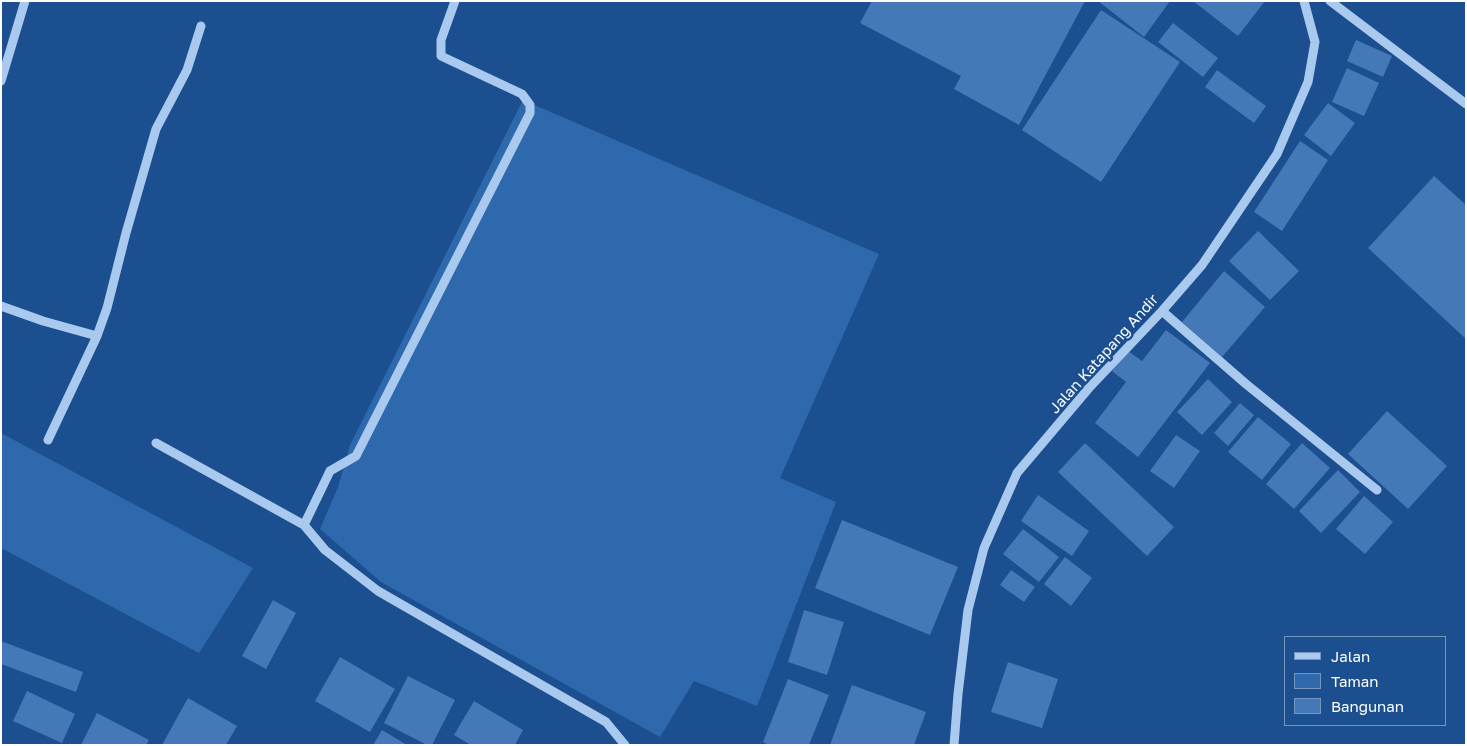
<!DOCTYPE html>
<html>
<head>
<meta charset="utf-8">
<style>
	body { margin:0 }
	#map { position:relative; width:1467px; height:746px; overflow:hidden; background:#1b4f8f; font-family:"Golos Text",sans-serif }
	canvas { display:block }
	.frame { position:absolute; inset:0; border:2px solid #fff; pointer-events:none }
	.legend { position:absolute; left:1284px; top:636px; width:162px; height:90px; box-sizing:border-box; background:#1b4f8f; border:1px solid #7695bc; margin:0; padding:6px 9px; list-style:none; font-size:15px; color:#fff }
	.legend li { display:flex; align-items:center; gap:10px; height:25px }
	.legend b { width:25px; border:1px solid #7695bc }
</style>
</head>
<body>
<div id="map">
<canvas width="1467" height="746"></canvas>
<div class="frame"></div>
<ul class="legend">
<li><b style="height:6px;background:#a9c9ee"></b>Jalan</li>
<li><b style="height:14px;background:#2e69ad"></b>Taman</li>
<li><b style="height:14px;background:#4478b7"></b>Bangunan</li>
</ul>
</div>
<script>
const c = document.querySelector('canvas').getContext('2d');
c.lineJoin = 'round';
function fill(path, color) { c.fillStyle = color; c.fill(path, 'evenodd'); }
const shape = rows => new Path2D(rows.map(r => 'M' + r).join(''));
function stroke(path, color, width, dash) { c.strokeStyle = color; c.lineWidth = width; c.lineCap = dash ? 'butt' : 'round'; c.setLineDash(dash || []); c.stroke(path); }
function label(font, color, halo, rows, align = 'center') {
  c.font = font + ' "Golos Text",sans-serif'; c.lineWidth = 5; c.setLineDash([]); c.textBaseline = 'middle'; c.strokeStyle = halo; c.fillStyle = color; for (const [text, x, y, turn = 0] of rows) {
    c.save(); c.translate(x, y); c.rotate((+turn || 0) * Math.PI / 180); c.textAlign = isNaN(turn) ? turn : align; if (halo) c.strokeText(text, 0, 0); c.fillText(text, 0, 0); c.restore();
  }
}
const green = shape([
	[523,100,879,254,780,478,836,502,757,706,694,681,660,737,381,582,320,529,338,487,350,445],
	[1,433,253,568,199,653,1,548]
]);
const building = shape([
	[872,1,1085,1,1019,125,954,89,961,76,860,23],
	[1098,1,1170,1,1144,37],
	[1193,1,1265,1,1238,36],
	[1101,10,1180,62,1101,182,1022,130],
	[1173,23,1218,58,1203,77,1158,42],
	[1356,40,1392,56,1383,77,1347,61],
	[1347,68,1379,83,1364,116,1332,102],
	[1217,70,1266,106,1254,123,1205,87],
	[1328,103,1355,123,1331,156,1304,135],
	[1300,141,1328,160,1282,231,1254,212],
	[1434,176,1466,205,1466,339,1368,248],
	[1258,231,1299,271,1270,300,1229,261],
	[1224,271,1265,307,1222,357,1182,322],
	[1166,330,1210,363,1138,457,1095,423,1126,382,1112,371,1128,351,1142,361],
	[1208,379,1232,402,1202,435,1177,412],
	[1240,403,1254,415,1228,446,1214,433],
	[1387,411,1447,466,1408,509,1348,454],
	[1258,417,1291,444,1262,480,1228,452],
	[1176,435,1200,451,1174,488,1150,471],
	[1085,443,1174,527,1147,556,1058,472],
	[1302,443,1330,468,1294,509,1266,484],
	[1338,470,1360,492,1321,533,1299,511],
	[1038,495,1089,531,1072,556,1021,521],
	[1364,496,1393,522,1365,554,1336,529],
	[842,520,958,567,930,635,815,588],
	[1023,529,1059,557,1039,582,1003,554],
	[1065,557,1092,578,1071,606,1044,584],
	[1011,570,1035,587,1024,602,1000,585],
	[273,600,296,613,266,669,242,656],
	[804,610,844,622,827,675,788,662],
	[1,641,83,672,76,692,1,664],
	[340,657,395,689,370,732,315,701],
	[1008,662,1058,679,1042,728,991,712],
	[408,676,455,700,432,745,427,745,384,723],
	[788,679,829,695,809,745,769,745,763,742],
	[852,685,926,712,914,745,830,745],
	[27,691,75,714,62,743,13,721],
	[188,698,237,726,226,745,162,745],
	[474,701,523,730,515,745,471,745,454,735],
	[97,713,149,740,146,745,81,745],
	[382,730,407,745,373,745]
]);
const minor = shape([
	[455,1,441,40,441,56,522,94,530,105,530,113,356,456,330,471,304,525,325,550,378,591,606,722,625,745],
	[1330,1,1466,104],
	[1,81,25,1],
	[1,306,43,321,97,336,107,308,126,233,156,129,187,70,201,26],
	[1162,311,1246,384,1377,490],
	[48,440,97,336],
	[156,443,304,525],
	[954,745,958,694,968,610,984,548,1017,473,1089,388,1162,311,1202,265,1277,154,1308,82,1315,42,1304,1]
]);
const streetNames = [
	["Jalan Katapang Andir",1104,354,-48]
];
fill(green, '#2e69ad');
fill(building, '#4478b7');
stroke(minor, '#a9c9ee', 9);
label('15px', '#fff', '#1b4f8f', streetNames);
</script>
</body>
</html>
